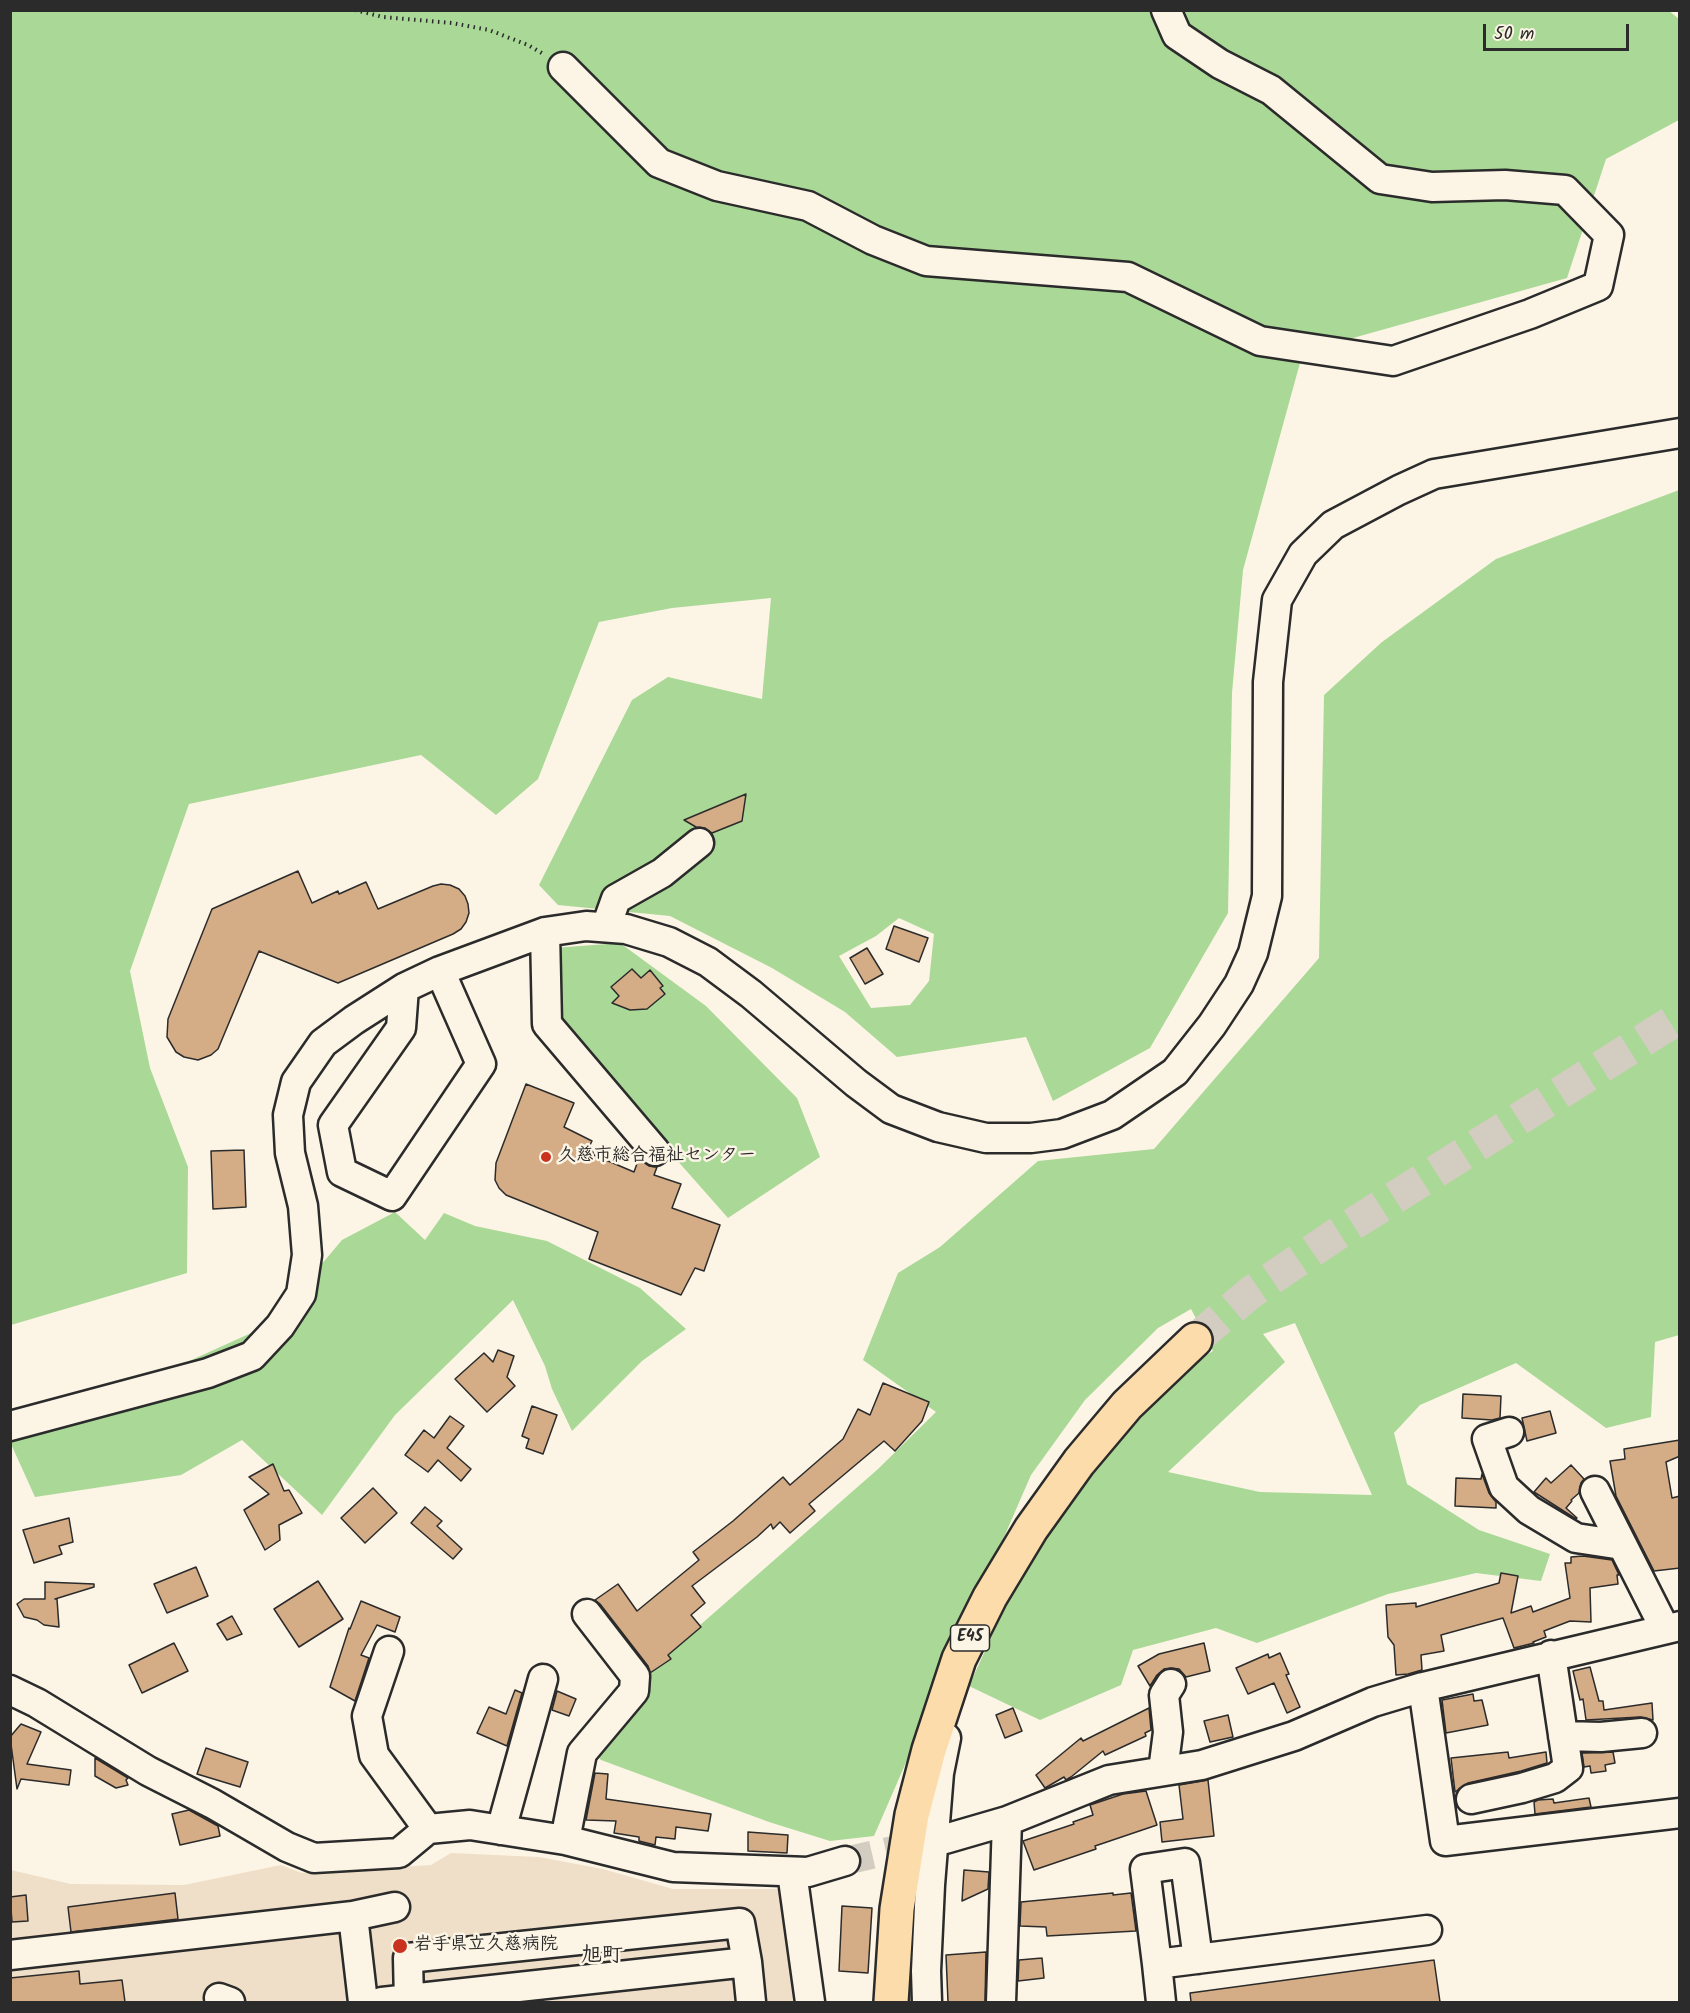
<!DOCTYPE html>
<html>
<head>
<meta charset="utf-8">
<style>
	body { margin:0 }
	#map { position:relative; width:1690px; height:2013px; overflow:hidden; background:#fcf5e5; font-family:Kalam,sans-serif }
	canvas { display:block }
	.frame { position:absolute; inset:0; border:12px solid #2b2b2b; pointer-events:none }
	.scale { position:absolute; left:1483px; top:24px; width:146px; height:27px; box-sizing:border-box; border:3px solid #2b2b2b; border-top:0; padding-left:8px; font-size:18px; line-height:21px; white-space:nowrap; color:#2b2b2b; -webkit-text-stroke:4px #fcf5e5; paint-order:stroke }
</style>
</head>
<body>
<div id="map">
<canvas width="1690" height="2013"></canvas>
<div class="frame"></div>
<div class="scale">50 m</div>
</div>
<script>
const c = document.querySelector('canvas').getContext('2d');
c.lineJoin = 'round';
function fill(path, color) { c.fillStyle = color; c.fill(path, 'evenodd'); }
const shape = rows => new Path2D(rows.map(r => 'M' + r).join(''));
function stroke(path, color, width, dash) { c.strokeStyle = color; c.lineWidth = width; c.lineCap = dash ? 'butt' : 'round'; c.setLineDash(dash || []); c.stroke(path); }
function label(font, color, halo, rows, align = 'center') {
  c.font = font + ' Kalam,"Klee One",sans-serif'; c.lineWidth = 5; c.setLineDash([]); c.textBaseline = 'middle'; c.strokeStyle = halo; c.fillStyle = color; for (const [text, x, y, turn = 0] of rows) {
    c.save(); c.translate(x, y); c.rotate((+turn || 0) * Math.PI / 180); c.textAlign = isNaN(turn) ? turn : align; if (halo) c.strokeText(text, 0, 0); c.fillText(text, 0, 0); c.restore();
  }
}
const built = shape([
	[451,1853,539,1857,603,1869,673,1889,784,1889,795,2002,11,2002,11,1870,71,1884,184,1885,281,1865,302,1873,431,1865]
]);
const green = shape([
	[1668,10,1679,19,1679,120,1606,159,1567,278,1303,352,1243,570,1232,693,1228,913,1150,1048,1053,1101,1026,1037,897,1057,845,1012,772,968,670,916,558,905,539,885,632,700,668,677,762,699,771,598,672,608,599,622,538,779,496,815,421,755,189,804,130,971,150,1068,188,1167,187,1273,11,1325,11,11],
	[899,918,934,934,929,981,910,1005,871,1008,839,956,876,936],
	[1679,490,1679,1335,1655,1342,1651,1417,1606,1428,1516,1363,1420,1405,1394,1433,1407,1484,1479,1530,1550,1554,1541,1581,1476,1573,1388,1594,1257,1643,1216,1628,1133,1650,1121,1685,1040,1720,969,1686,1027,1559,1118,1441,1198,1360,1213,1351,1191,1309,1158,1328,1085,1400,1031,1475,874,1836,830,1841,769,1822,601,1760,577,1733,878,1469,936,1412,863,1360,898,1273,940,1247,1038,1161,1154,1149,1319,958,1324,695,1382,642,1496,559],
	[1295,1323,1372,1495,1260,1492,1168,1472,1285,1362,1263,1334],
	[620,943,706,1006,797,1098,820,1157,728,1218,555,1022,554,948],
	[395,1212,425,1240,444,1213,475,1226,547,1241,640,1288,686,1329,642,1361,572,1431,552,1389,545,1366,513,1300,395,1415,322,1515,242,1440,181,1475,35,1497,11,1444,10,1411,176,1367,271,1324,342,1240]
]);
const building = shape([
	[746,794,742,821,712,833,705,828,696,827,684,820,746,794],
	[298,871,312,903,338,891,339,894,366,882,378,909,433,886,441,884,450,885,459,889,465,896,468,904,469,913,466,922,461,929,453,934,338,983,259,951,218,1049,211,1055,198,1060,184,1057,176,1052,167,1037,168,1019,212,909,298,871],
	[894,926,928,938,919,962,886,949,894,926],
	[867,948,883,974,865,984,850,958,867,948],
	[632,969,641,978,650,970,663,986,660,988,665,994,647,1009,630,1010,612,1003,619,996,611,987,632,969],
	[526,1084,574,1103,564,1127,592,1141,590,1145,594,1155,634,1172,639,1158,649,1166,657,1167,654,1175,681,1184,672,1208,720,1225,704,1271,695,1268,681,1295,589,1259,598,1232,506,1195,499,1188,495,1180,496,1163,526,1084],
	[244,1150,246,1207,213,1209,211,1151,244,1150],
	[498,1350,514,1356,507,1377,515,1386,487,1412,455,1379,484,1353,493,1362,498,1350],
	[883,1383,929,1402,922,1421,895,1451,884,1441,809,1504,815,1511,790,1533,780,1522,773,1529,771,1524,757,1537,692,1586,705,1603,691,1615,701,1627,668,1655,671,1659,650,1673,648,1666,600,1604,595,1600,618,1584,637,1611,699,1560,693,1552,733,1521,783,1477,790,1485,843,1439,858,1409,870,1415,883,1383],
	[1463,1394,1501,1396,1500,1418,1492,1420,1462,1418,1463,1394],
	[532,1406,557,1415,543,1454,526,1448,529,1439,522,1436,532,1406],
	[1550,1411,1556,1433,1527,1441,1522,1418,1550,1411],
	[450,1416,464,1426,447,1448,471,1469,461,1481,438,1460,428,1472,405,1455,424,1430,434,1438,450,1416],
	[1680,1440,1680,1456,1666,1462,1672,1498,1680,1496,1680,1568,1654,1571,1616,1496,1610,1461,1625,1459,1624,1449,1680,1440],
	[273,1464,284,1491,289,1490,302,1513,279,1525,280,1540,265,1550,244,1510,269,1494,249,1477,273,1464],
	[1571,1465,1584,1479,1581,1483,1579,1493,1571,1500,1572,1501,1566,1508,1577,1518,1576,1519,1534,1492,1546,1478,1551,1483,1571,1465],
	[1482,1474,1489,1493,1496,1502,1496,1508,1455,1506,1456,1478,1481,1479,1482,1474],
	[373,1488,397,1513,365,1543,341,1518,373,1488],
	[425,1507,442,1521,437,1526,462,1549,453,1559,411,1523,425,1507],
	[69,1518,73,1542,59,1546,62,1554,34,1563,23,1530,69,1518],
	[1583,1556,1612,1560,1619,1575,1617,1575,1618,1584,1590,1588,1591,1622,1570,1621,1544,1631,1546,1637,1533,1642,1534,1643,1514,1648,1503,1618,1441,1635,1444,1651,1421,1655,1422,1670,1408,1674,1396,1675,1394,1645,1388,1637,1386,1605,1416,1603,1416,1607,1499,1583,1501,1573,1518,1576,1511,1613,1531,1606,1533,1612,1570,1598,1565,1563,1571,1563,1571,1557,1583,1556],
	[196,1567,208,1596,167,1613,154,1584,196,1567],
	[318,1581,343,1619,299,1647,274,1609,318,1581],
	[45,1582,94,1584,94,1587,55,1599,57,1599,59,1627,44,1625,37,1620,24,1617,17,1604,24,1599,45,1599,45,1582],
	[361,1601,400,1617,395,1632,377,1625,361,1655,369,1658,355,1701,330,1687,349,1628,350,1629,361,1601],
	[232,1616,242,1634,227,1640,217,1624,232,1616],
	[174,1643,188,1671,142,1693,129,1665,174,1643],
	[1204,1643,1210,1671,1186,1677,1179,1669,1171,1668,1164,1669,1157,1675,1150,1686,1138,1666,1159,1654,1204,1643],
	[1280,1653,1289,1674,1286,1675,1300,1707,1287,1713,1274,1683,1248,1694,1236,1668,1268,1654,1269,1658,1280,1653],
	[1590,1667,1599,1701,1603,1701,1604,1710,1652,1703,1653,1720,1640,1717,1586,1720,1583,1699,1580,1700,1573,1671,1590,1667],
	[515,1690,522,1693,507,1746,477,1733,489,1707,506,1714,515,1690],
	[557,1691,576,1699,569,1716,552,1710,557,1691],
	[1473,1694,1474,1701,1482,1700,1488,1725,1446,1733,1442,1700,1473,1694],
	[1013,1708,1022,1731,1005,1738,996,1715,1013,1708],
	[1149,1708,1151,1730,1145,1733,1146,1736,1105,1755,1103,1751,1071,1777,1066,1780,1064,1777,1045,1788,1036,1775,1081,1738,1083,1741,1149,1708],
	[1228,1715,1233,1737,1210,1742,1204,1721,1228,1715],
	[21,1724,41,1732,27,1764,71,1770,69,1785,21,1779,17,1789,10,1737,21,1724],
	[206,1748,248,1762,240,1787,197,1774,206,1748],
	[1508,1752,1509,1758,1546,1752,1547,1763,1521,1771,1468,1783,1455,1792,1451,1758,1508,1752],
	[1613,1752,1615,1763,1605,1765,1606,1771,1591,1773,1590,1766,1584,1767,1582,1753,1613,1752],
	[95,1758,128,1778,126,1780,128,1785,116,1788,95,1776,95,1758],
	[595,1773,608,1774,606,1799,711,1814,708,1831,676,1827,675,1839,656,1837,655,1845,639,1841,639,1837,614,1833,616,1821,586,1820,595,1773],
	[1208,1780,1214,1836,1162,1842,1160,1822,1183,1819,1179,1785,1208,1780],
	[1146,1791,1157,1825,1095,1846,1096,1849,1034,1870,1023,1841,1074,1824,1073,1822,1093,1815,1090,1805,1123,1794,1146,1791],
	[1589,1798,1591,1807,1535,1814,1534,1802,1538,1800,1553,1799,1554,1803,1589,1798],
	[189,1810,218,1826,220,1836,180,1845,172,1814,189,1810],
	[748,1832,788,1835,787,1853,748,1851,748,1832],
	[964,1870,989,1872,988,1889,962,1901,964,1870],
	[175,1893,178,1919,71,1932,68,1907,175,1893],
	[1113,1893,1113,1895,1131,1893,1136,1931,1047,1936,1046,1927,1020,1926,1021,1902,1113,1893],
	[26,1895,28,1921,12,1922,10,1897,26,1895],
	[842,1906,872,1908,868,1973,839,1971,842,1906],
	[986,1952,985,2002,948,2002,946,1955,986,1952],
	[1042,1958,1044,1978,1018,1981,1019,1960,1042,1958],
	[1434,1960,1440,2002,1191,2002,1190,1993,1434,1960],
	[79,1971,80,1984,122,1980,125,2002,10,2002,10,1978,79,1971]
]);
const minorTunnel = shape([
	[845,1861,928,1842]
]);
const highwayTunnel = shape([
	[1195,1340,1250,1293,1337,1234,1680,1017]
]);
const path = shape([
	[355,10,383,17,452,23,489,30,528,45,545,55]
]);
const minor = shape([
	[563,67,659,163,717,186,808,206,873,240,926,261,1128,277,1260,341,1393,361,1530,314,1598,286,1609,235,1565,190,1505,185,1432,187,1380,179,1271,90,1220,64,1177,35,1166,10],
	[606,927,616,899,662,873,699,843],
	[545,932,547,1024,655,1151],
	[404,988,401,1028,333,1125,342,1172,392,1196,481,1064,440,971],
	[10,1426,208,1373,252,1356,280,1326,301,1294,307,1255,303,1206,290,1153,288,1115,296,1082,323,1043,354,1020,404,988,440,971,545,932,586,926,626,929,669,942,708,962,751,994,856,1083,891,1109,938,1127,986,1138,1031,1138,1062,1134,1112,1115,1175,1072,1212,1025,1239,984,1253,953,1267,896,1268,682,1277,600,1303,554,1333,525,1399,490,1434,474,1680,433],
	[1509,1432,1487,1439,1504,1487,1529,1510,1576,1538,1622,1545],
	[1595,1491,1665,1629],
	[389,1651,367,1716,374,1755,428,1829],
	[1423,1687,1445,1841,1680,1813],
	[10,1690,37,1703,148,1771,213,1804,287,1847,314,1858,399,1853,428,1829,470,1825,565,1840,673,1867,808,1872,845,1861],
	[1563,1736,1601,1737,1642,1733],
	[1163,1771,1168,1732,1164,1695,1171,1684],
	[1471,1799,1522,1788,1555,1778,1568,1768,1551,1655],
	[501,1830,543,1679],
	[945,1839,1007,1821,1109,1780,1202,1765,1294,1736,1373,1702,1423,1687,1680,1626],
	[565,1840,582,1753,634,1691,635,1676,587,1614],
	[792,1872,810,2002],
	[353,1916,363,2002],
	[10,1955,353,1916,395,1907],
	[1157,1964,1145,1869,1185,1863,1198,1959],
	[219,1998,230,2002],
	[382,2002,747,1962],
	[409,2002,408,1958,740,1923,747,1962,751,2002],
	[927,2002,926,1971,930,1885,939,1773,946,1738],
	[1001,2002,1007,1821],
	[1161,2002,1157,1964,1427,1930]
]);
const highway = shape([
	[891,2002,897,1909,912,1815,929,1750,959,1659,990,1597,1031,1529,1079,1462,1127,1405,1195,1340]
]);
const markers = [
	[546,1157,6,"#c8321e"],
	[400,1946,8,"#c8321e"]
];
const shields = [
	[970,1638,39]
];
const shieldNames = [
	["E45",970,1638]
];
const poiNames = [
	["久慈市総合福祉センター",558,1157],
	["岩手県立久慈病院",414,1946]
];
const quarterNames = [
	["旭町",602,1957]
];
fill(built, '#f0dfc8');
fill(green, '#aad897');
fill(building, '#d4ac86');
stroke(building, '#2b2b2b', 1.5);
stroke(minorTunnel, '#d2cdc0', 28, [28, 14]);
stroke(highwayTunnel, '#d2cdc0', 33, [33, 16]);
stroke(minor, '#2b2b2b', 33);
stroke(highway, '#2b2b2b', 38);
stroke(path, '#2b2b2b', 4, [1.5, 4.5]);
stroke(minor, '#fcf5e5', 28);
stroke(highway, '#fddcac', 33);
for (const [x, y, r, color] of markers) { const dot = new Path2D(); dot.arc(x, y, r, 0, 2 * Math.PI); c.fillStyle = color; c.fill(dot); stroke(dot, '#fcf5e5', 2); }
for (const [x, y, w] of shields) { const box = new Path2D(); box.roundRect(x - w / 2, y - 13, w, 26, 4.5); c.fillStyle = '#fcf5e5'; c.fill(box); stroke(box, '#2b2b2b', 1.5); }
label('bold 16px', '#2b2b2b', null, shieldNames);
label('bold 18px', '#2b2b2b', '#fcf5e5', poiNames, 'left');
label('bold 21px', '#2b2b2b', '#fcf5e5', quarterNames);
</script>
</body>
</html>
